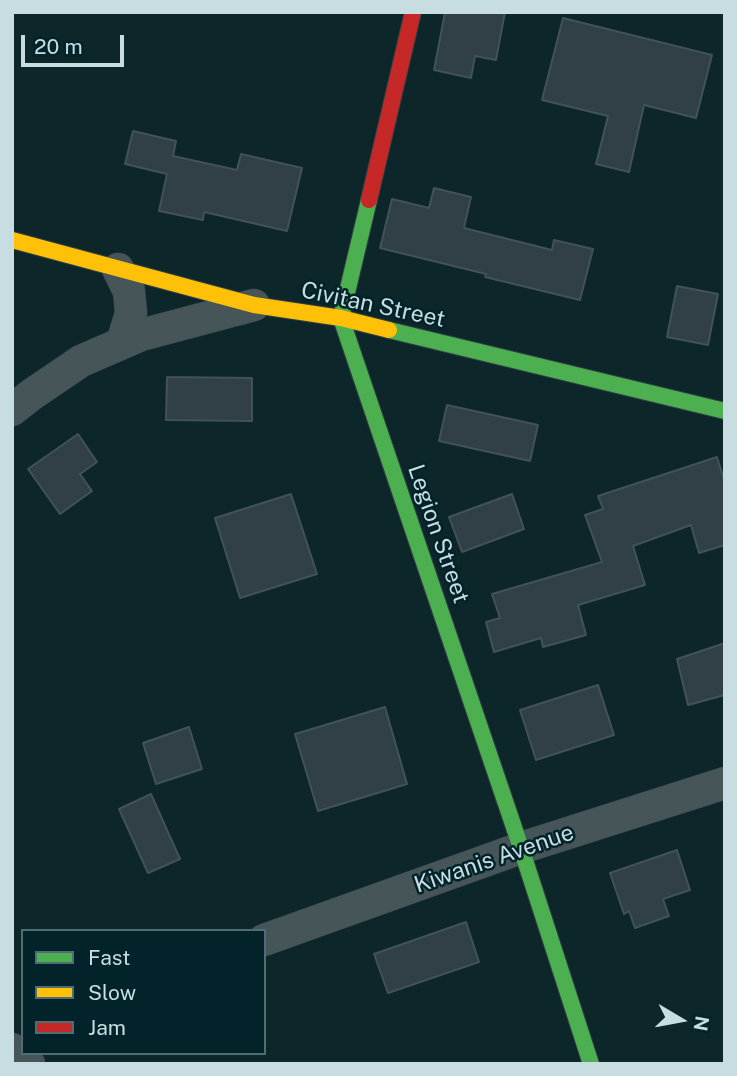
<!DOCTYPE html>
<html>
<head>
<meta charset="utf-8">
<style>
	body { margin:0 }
	#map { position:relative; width:737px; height:1076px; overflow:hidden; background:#0d262a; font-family:"Public Sans",sans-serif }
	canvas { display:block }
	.frame { position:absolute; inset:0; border:14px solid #c7dde2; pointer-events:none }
	.legend { position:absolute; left:21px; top:929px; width:245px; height:126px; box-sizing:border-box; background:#03232a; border:2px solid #516d74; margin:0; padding:9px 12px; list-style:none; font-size:21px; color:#c7dde2 }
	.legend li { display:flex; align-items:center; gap:14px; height:35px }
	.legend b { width:35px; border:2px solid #516d74 }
	.north { position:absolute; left:646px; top:985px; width:70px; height:70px; -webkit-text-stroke:5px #03232a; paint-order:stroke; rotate:100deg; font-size:19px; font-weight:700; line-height:28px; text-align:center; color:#c7dde2 }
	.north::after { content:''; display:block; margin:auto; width:24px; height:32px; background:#c7dde2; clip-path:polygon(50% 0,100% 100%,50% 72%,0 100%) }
	.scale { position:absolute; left:21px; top:35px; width:103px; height:32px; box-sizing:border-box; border:4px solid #c7dde2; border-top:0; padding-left:9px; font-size:21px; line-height:24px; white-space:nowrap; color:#c7dde2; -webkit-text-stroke:5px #03232a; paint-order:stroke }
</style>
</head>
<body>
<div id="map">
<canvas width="737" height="1076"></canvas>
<div class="frame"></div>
<ul class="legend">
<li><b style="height:9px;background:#4caf50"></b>Fast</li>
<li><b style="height:9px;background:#ffc107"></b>Slow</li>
<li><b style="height:9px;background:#c62828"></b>Jam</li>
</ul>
<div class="north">N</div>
<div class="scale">20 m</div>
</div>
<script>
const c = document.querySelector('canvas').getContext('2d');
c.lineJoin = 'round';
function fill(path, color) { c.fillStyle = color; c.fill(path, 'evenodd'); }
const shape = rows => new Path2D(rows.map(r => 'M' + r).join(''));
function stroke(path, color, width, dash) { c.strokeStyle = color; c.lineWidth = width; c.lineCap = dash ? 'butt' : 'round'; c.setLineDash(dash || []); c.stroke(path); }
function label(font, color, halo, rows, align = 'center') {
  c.font = font + ' "Public Sans",sans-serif'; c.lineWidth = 5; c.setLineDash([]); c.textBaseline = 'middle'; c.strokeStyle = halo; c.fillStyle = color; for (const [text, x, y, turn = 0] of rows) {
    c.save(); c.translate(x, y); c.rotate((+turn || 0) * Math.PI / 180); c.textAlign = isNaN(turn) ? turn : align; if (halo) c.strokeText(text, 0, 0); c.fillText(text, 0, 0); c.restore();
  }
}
const building = shape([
	[445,12,505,12,496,60,475,56,471,78,434,70,445,12],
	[563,18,712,55,696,118,644,105,629,172,596,164,608,116,542,100,563,18],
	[133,131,176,141,173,156,237,170,241,154,302,168,287,231,204,212,203,220,159,211,167,174,125,164,133,131],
	[434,188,471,197,464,228,552,250,554,240,593,249,580,300,485,277,486,274,380,248,392,199,429,208,434,188],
	[677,286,718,294,708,345,667,337,677,286],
	[167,377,252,378,252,421,166,420,167,377],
	[447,405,538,425,530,461,439,441,447,405],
	[78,434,97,462,80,474,92,491,60,514,28,469,78,434],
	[717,457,725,483,725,545,699,553,691,525,633,546,645,585,578,605,586,635,543,647,541,638,494,652,486,622,500,618,492,594,602,562,585,515,603,509,598,496,717,457],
	[291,494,317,574,240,598,215,518,291,494],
	[512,494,524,529,462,552,449,517,512,494],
	[725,643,725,695,688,705,677,659,725,643],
	[598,685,614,735,536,760,520,710,598,685],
	[385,707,407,784,318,811,295,734,385,707],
	[189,727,202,769,156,784,143,743,189,727],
	[151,794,180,859,148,873,119,809,151,794],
	[677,850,690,890,663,899,669,916,635,928,629,911,624,914,610,873,677,850],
	[466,922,479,962,388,993,374,954,466,922]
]);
const street = shape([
	[118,269,129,291,131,313,122,343],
	[12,410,31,395,81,361,141,335,254,305],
	[264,940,521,848,725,783],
	[12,1049,29,1064]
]);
const fast = shape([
	[369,200,341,318,521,848,591,1064],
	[389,330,725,411]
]);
const slow = shape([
	[12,240,254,305,341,318,389,330]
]);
const jam = shape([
	[369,200,413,12]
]);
const streetNames = [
	["Civitan Street",373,305,12],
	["Legion Street",438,534,71],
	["Kiwanis Avenue",494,859,-19]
];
fill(building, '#304046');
stroke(building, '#425259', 2);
stroke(street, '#314044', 33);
stroke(fast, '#314044', 18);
stroke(slow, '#314044', 18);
stroke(jam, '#314044', 18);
stroke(street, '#455558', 32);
stroke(fast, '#4caf50', 16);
stroke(slow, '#ffc107', 16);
stroke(jam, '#c62828', 16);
label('23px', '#c7dde2', '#03232a', streetNames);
</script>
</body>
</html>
